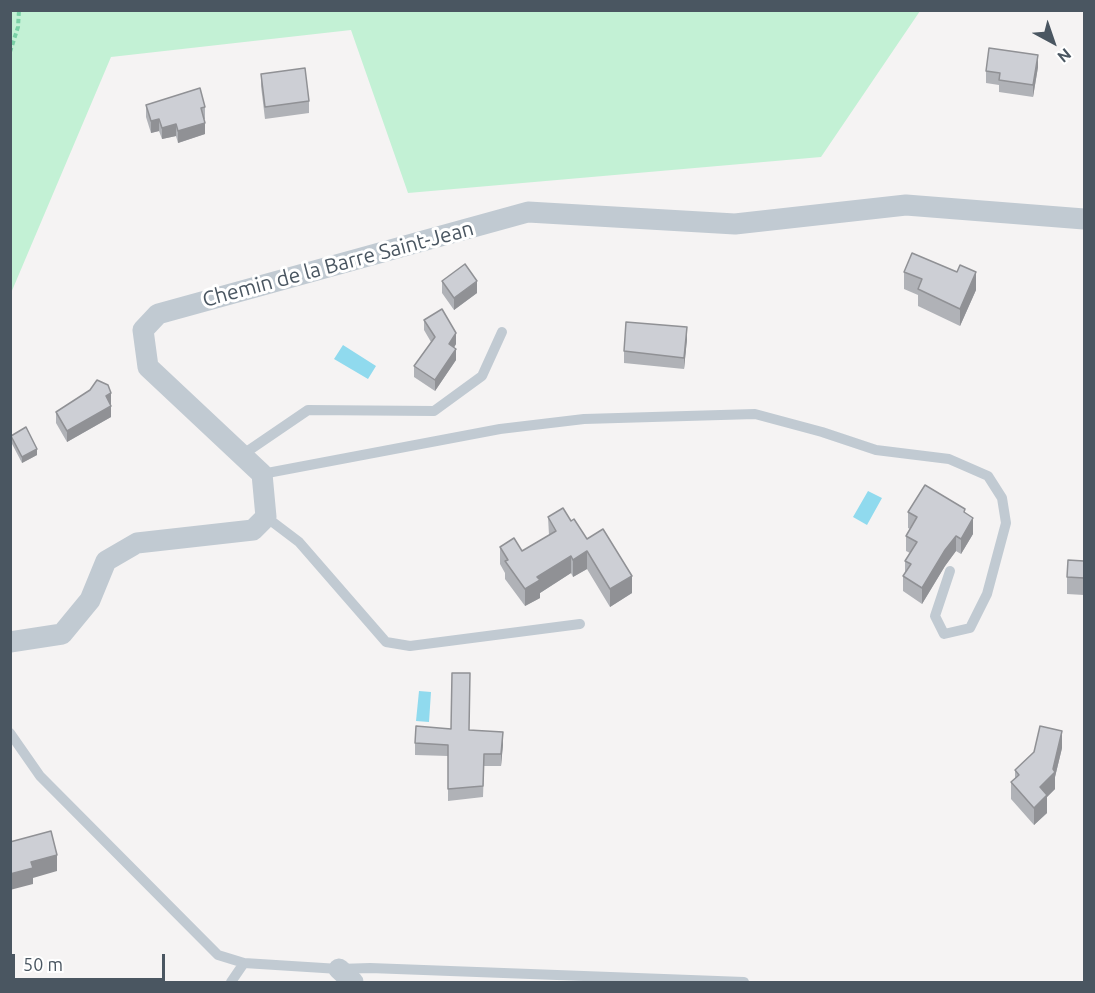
<!DOCTYPE html>
<html>
<head>
<meta charset="utf-8">
<style>
	body { margin:0 }
	#map { position:relative; width:1095px; height:993px; overflow:hidden; background:#f5f3f3; font-family:Ubuntu,sans-serif }
	canvas { display:block }
	.frame { position:absolute; inset:0; border:12px solid #4a5661; pointer-events:none }
	.north { position:absolute; left:1023px; top:12px; width:60px; height:60px; -webkit-text-stroke:4px #fff; paint-order:stroke; rotate:140deg; font-size:16px; font-weight:700; line-height:24px; text-align:center; color:#4a5661 }
	.north::after { content:''; display:block; margin:auto; width:21px; height:27px; background:#4a5661; clip-path:polygon(50% 0,100% 100%,50% 72%,0 100%) }
	.scale { position:absolute; left:12px; top:954px; width:153px; height:27px; box-sizing:border-box; border:3px solid #4a5661; border-top:0; padding-left:8px; font-size:18px; line-height:21px; white-space:nowrap; color:#4a5661; -webkit-text-stroke:4px #fff; paint-order:stroke }
</style>
</head>
<body>
<div id="map">
<canvas width="1095" height="993"></canvas>
<div class="frame"></div>
<div class="north">N</div>
<div class="scale">50 m</div>
</div>
<script>
const c = document.querySelector('canvas').getContext('2d');
c.lineJoin = 'round';
function fill(path, color) { c.fillStyle = color; c.fill(path, 'evenodd'); }
const shape = rows => new Path2D(rows.map(r => 'M' + r).join(''));
function stroke(path, color, width, dash) { c.strokeStyle = color; c.lineWidth = width; c.lineCap = dash ? 'butt' : 'round'; c.setLineDash(dash || []); c.stroke(path); }
function label(font, color, halo, rows, align = 'center') {
  c.font = font + ' Ubuntu,sans-serif'; c.lineWidth = 6; c.setLineDash([]); c.textBaseline = 'middle'; c.strokeStyle = halo; c.fillStyle = color; for (const [text, x, y, turn = 0] of rows) {
    c.save(); c.translate(x, y); c.rotate((+turn || 0) * Math.PI / 180); c.textAlign = isNaN(turn) ? turn : align; if (halo) c.strokeText(text, 0, 0); c.fillText(text, 0, 0); c.restore();
  }
}
const green = shape([
	[11,10,920,10,920,11,821,157,408,193,351,30,111,57,11,293]
]);
const water = shape([
	[343,345,376,366,368,379,334,359],
	[868,491,882,498,867,525,853,517],
	[419,691,431,692,429,722,416,721]
]);
const path = shape([
	[10,52,18,27,19,10]
]);
const service = shape([
	[242,455,308,410,434,411,482,376,502,332],
	[262,474,500,429,584,419,755,414,822,432,876,450,949,459,988,476,1002,498,1006,523,987,594,970,628,944,634,935,616,950,571],
	[266,517,299,542,386,642,410,646,580,624],
	[10,733,40,776,218,955,244,963],
	[231,982,244,963,339,969,370,968,744,982]
]);
const minor = shape([
	[10,642,62,634,90,600,106,561,137,543,253,530,266,517,262,474,148,367,143,330,158,314,528,212,735,224,906,205,1084,219],
	[339,969,353,982]
]);
const wall = shape([
	[1038,67,1033,97,999,92,999,85,986,83,986,71],
	[261,74,309,101,309,113,265,119,261,86],
	[146,105,205,107,205,119,204,119,205,134,178,143,176,136,162,139,159,131,151,133,146,117],
	[904,272,976,290,960,326,918,306,918,295,904,289],
	[442,281,477,293,454,310,442,293],
	[424,320,456,344,454,348,456,360,435,391,414,377,414,366,431,342,424,330],
	[687,339,684,369,624,363,624,351],
	[110,404,111,417,67,442,56,423,56,412,111,404],
	[11,436,37,455,22,463,11,442],
	[908,512,965,513,973,534,961,554,956,551,945,566,922,604,903,591,903,576,905,573,905,561,910,553,906,551,906,536,910,529,908,528],
	[548,517,571,521,632,593,610,607,587,569,573,577,571,573,540,593,540,598,525,606,505,579,505,573,500,564,500,547,522,551,549,535],
	[1084,561,1084,600,1084,595,1067,594,1067,577],
	[469,730,503,744,501,766,484,766,483,797,448,801,448,756,415,755,415,743],
	[1062,748,1055,777,1055,789,1047,797,1047,813,1034,825,1011,799,1011,782,1015,779,1015,770]
]);
const shadedWall = shape([
	[1038,55,1038,67,1033,97,1033,85],
	[159,119,159,131,151,133,151,121],
	[205,123,205,134,178,143,178,131],
	[176,124,176,136,162,139,162,128],
	[976,272,976,290,960,326,960,309],
	[477,281,477,293,454,310,454,298],
	[687,327,687,339,684,369,684,358],
	[456,333,456,344,449,355,449,344],
	[456,349,456,360,435,391,435,380],
	[111,393,111,404,106,407,106,396],
	[111,406,111,417,67,442,67,431],
	[37,449,37,455,22,463,22,457],
	[973,518,973,534,961,554,961,539],
	[956,536,956,551,945,566,922,604,922,588,945,550],
	[587,551,587,569,573,577,573,560],
	[571,556,571,573,540,593,540,598,525,606,525,589,537,577],
	[632,576,632,593,610,607,610,589],
	[1062,731,1062,748,1055,777,1055,789,1047,797,1047,813,1034,825,1034,808,1040,787,1053,769],
	[503,732,503,744,501,766,501,754],
	[57,855,57,871,33,878,33,884,10,890,10,874,31,862]
]);
const building = shape([
	[989,48,1038,55,1033,85,999,80,1000,73,986,71,989,48],
	[305,68,309,101,265,107,261,74,305,68],
	[200,88,205,107,201,108,205,123,178,131,176,124,162,128,159,119,151,121,146,105,200,88],
	[912,253,957,272,960,265,976,272,960,309,918,289,922,279,904,272,912,253],
	[465,264,477,281,454,298,442,281,465,264],
	[442,309,456,333,449,344,456,349,435,380,414,366,435,337,424,320,442,309],
	[626,322,687,327,684,358,624,351,626,322],
	[97,380,108,385,111,393,106,396,111,406,67,431,56,412,90,390,97,380],
	[26,427,37,449,22,457,11,436,26,427],
	[925,485,965,509,964,512,973,518,961,539,956,536,945,550,922,588,903,576,911,564,905,561,917,542,906,536,917,517,908,512,925,485],
	[563,508,571,521,574,519,587,539,603,529,632,576,610,589,587,551,573,560,571,556,537,577,540,580,525,589,505,561,508,560,500,547,514,538,522,551,556,531,548,517,563,508],
	[1068,560,1084,561,1084,578,1067,577,1068,560],
	[452,673,470,673,469,730,503,732,501,754,484,754,483,786,448,789,448,745,415,743,416,726,451,729,452,673],
	[1040,726,1062,731,1053,769,1055,772,1040,787,1047,795,1034,808,1011,782,1019,775,1015,770,1034,752,1040,726],
	[51,831,57,855,31,862,33,868,10,874,10,842,51,831]
]);
const streetNames = [
	["Chemin de la Barre Saint-Jean",338,264,-15]
];
fill(green, '#c3f1d5');
fill(water, '#90daee');
stroke(path, '#7ad0a6', 4, [4.5, 3]);
stroke(service, '#c1cad2', 10);
stroke(minor, '#c1cad2', 21);
fill(wall, '#b0b2b7');
fill(shadedWall, '#909195');
fill(building, '#cdcfd5');
stroke(building, '#909195', 1.5);
label('21px', '#4a5661', '#fff', streetNames);
</script>
</body>
</html>
